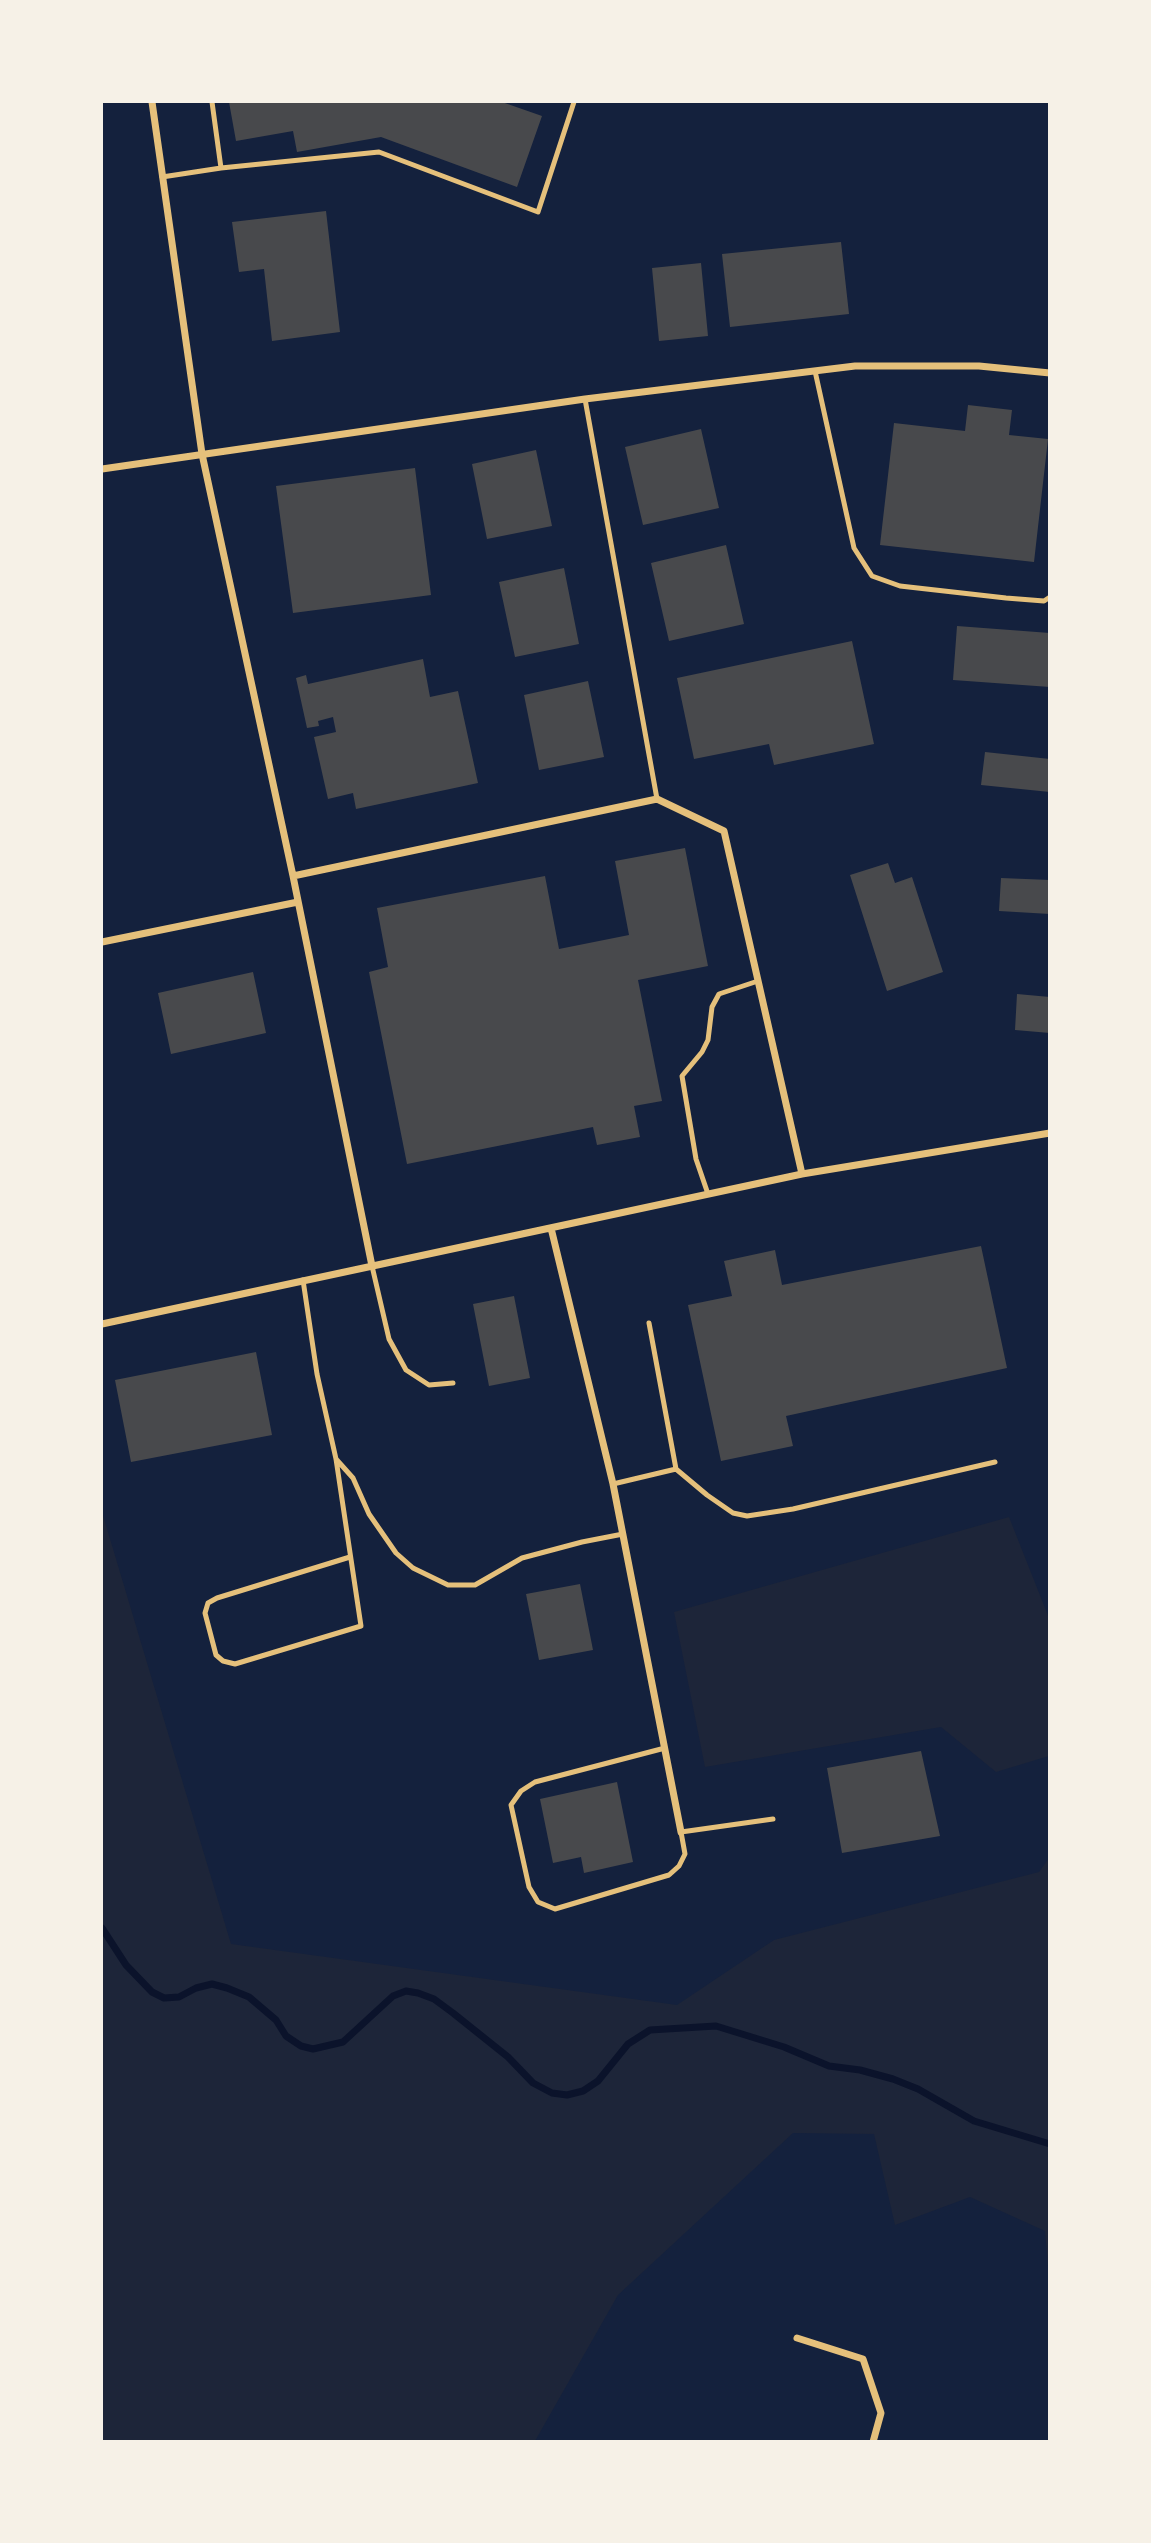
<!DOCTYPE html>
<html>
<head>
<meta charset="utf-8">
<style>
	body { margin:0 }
	#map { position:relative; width:1151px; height:2543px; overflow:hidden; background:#14213d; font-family:"Noto Sans",sans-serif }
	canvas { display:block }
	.frame { position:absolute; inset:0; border:103px solid #f6f1e7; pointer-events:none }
</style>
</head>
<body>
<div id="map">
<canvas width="1151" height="2543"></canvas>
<div class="frame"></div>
</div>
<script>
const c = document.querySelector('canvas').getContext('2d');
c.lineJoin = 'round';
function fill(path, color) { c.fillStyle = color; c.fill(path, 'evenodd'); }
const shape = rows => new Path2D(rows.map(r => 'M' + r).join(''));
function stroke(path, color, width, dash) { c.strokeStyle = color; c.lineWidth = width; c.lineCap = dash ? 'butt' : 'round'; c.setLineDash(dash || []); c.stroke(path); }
const green = shape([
	[102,1512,231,1944,677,2005,774,1940,1039,1872,1049,1858,1049,2278,1045,2231,970,2197,895,2225,874,2134,793,2133,618,2295,535,2441,102,2441],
	[1009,1517,1049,1618,1049,1756,996,1772,941,1727,705,1767,674,1612]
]);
const stream = shape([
	[102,1928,126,1965,152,1992,164,1998,179,1997,196,1988,212,1984,227,1988,249,1997,276,2020,286,2036,301,2046,313,2049,343,2042,393,1996,406,1991,418,1993,434,1999,453,2013,508,2057,533,2083,552,2093,567,2095,583,2091,598,2081,628,2044,650,2030,716,2026,784,2047,829,2066,860,2070,893,2079,918,2089,974,2121,1050,2144]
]);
const building = shape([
	[229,102,502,102,542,116,517,187,381,137,297,152,293,131,236,141],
	[326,211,340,332,272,341,264,269,239,272,232,222],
	[841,242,849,314,730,327,722,254],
	[701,263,708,336,659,341,652,268],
	[968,405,1012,410,1009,435,1048,439,1034,562,880,545,894,423,965,431],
	[701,429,719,508,643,525,625,447],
	[536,450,552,526,487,539,472,464],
	[415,468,431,595,293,613,276,486],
	[726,545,744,624,669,641,651,563],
	[564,568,579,644,515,657,499,582],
	[957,626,1050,633,1050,687,953,680],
	[852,641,874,744,774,765,769,744,694,759,677,678],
	[423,659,430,697,458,691,478,783,356,809,353,793,328,799,314,737,336,732,333,717,318,721,319,726,307,728,296,678,306,675,308,684],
	[588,681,604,757,539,770,524,695],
	[985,752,1050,759,1050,792,981,785],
	[685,848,708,966,638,980,662,1101,634,1106,640,1137,597,1145,593,1127,407,1164,369,972,388,967,377,908,545,876,559,949,629,935,615,861],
	[888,863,895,883,912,877,943,972,887,991,850,875],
	[1001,878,1050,880,1050,914,999,911],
	[253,972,266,1033,171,1054,158,993],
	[1017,994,1050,997,1050,1033,1015,1030],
	[981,1246,1007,1368,786,1416,793,1446,721,1461,688,1305,732,1296,724,1261,775,1250,782,1285],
	[514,1296,530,1378,489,1386,473,1304],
	[256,1352,272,1435,131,1462,115,1380],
	[580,1584,593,1650,539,1660,526,1594],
	[921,1751,940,1836,842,1853,827,1768],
	[617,1782,633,1862,584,1873,581,1857,553,1863,540,1799]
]);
const service = shape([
	[212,102,221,168],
	[162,177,221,168,379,152,538,212,574,102],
	[815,371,854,548,872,576,900,586,1006,598,1044,601,1050,597],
	[585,399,657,799],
	[708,1194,696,1159,682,1076,702,1052,708,1040,712,1007,719,994,758,981],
	[372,1266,389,1339,406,1370,429,1385,453,1383],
	[303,1280,317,1374,336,1459,361,1626,235,1664,223,1661,216,1655,205,1613,208,1603,217,1598,350,1557],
	[336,1459,353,1478,369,1514,396,1553,413,1568,448,1585,475,1585,522,1558,582,1542,623,1534],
	[676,1469,707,1495,733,1513,747,1516,793,1509,995,1462],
	[613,1484,676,1469,649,1323],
	[665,1748,535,1782,521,1791,511,1805,529,1887,538,1902,555,1909,669,1875,679,1866,685,1854,681,1832,773,1819]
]);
const minor = shape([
	[152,102,202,454,293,876,372,1266],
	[102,469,585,399,855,366,979,366,1050,373],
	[293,876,657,799,724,831,802,1174],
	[102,942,298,902],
	[551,1228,613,1484,681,1832],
	[102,1324,802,1174,1050,1133],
	[797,2338,863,2359,881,2413,873,2442]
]);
fill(green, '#1d2539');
stroke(stream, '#0b132b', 7);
fill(building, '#48494c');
stroke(service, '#e5c07b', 5);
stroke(minor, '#e5c07b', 7);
</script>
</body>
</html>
